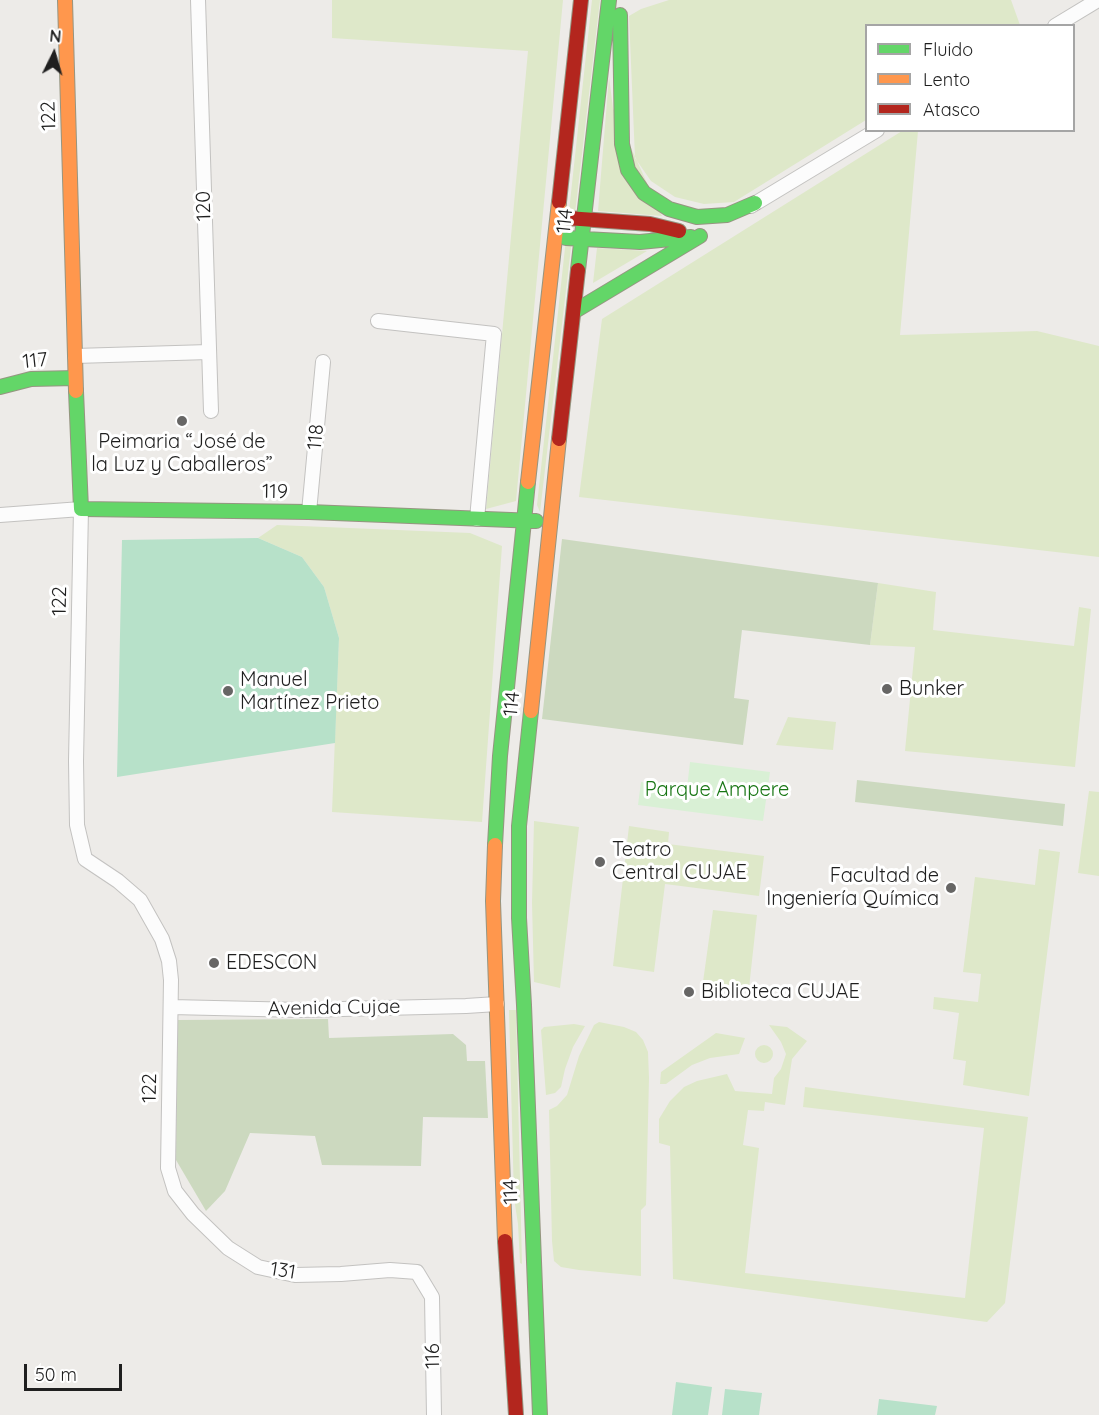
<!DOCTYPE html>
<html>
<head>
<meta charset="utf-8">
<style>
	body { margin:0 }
	#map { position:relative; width:1099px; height:1415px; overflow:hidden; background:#edebe8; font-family:Quicksand,sans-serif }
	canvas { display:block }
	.legend { position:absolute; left:865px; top:24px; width:210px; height:108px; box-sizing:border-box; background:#fff; border:2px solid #a5a5a5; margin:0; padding:8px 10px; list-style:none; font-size:18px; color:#1f1f1f }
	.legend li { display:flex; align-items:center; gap:12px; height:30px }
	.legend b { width:30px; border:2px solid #a5a5a5 }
	.north { position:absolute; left:24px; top:24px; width:60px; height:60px; -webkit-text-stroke:4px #fff; paint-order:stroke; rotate:5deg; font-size:16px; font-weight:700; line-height:24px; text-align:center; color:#1f1f1f }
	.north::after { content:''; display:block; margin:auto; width:21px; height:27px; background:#1f1f1f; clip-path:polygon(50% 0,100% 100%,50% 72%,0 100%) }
	.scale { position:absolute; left:24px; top:1364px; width:98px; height:27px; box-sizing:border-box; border:3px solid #1f1f1f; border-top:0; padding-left:8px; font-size:18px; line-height:21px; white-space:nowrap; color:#1f1f1f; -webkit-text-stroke:4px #fff; paint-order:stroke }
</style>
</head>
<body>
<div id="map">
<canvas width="1099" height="1415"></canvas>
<ul class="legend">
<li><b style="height:8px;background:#63d668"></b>Fluido</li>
<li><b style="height:8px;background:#ff974d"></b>Lento</li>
<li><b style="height:8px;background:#b3261e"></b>Atasco</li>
</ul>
<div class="north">N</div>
<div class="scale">50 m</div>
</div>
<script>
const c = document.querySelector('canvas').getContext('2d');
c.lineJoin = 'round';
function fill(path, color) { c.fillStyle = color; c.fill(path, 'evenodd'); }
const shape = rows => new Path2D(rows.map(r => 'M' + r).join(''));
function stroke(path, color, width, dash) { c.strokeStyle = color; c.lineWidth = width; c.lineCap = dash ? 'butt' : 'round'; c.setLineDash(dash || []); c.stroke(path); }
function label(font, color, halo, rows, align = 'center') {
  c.font = font + ' Quicksand,sans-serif'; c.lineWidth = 6; c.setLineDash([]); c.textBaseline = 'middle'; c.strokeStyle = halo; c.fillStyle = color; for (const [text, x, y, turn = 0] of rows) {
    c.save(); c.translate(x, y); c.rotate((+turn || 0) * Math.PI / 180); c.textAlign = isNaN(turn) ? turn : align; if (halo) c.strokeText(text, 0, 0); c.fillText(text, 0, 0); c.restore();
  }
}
const grass = shape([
	[332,0,563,0,516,501,486,509,528,51,332,38],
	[592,0,600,0,540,512,537,505],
	[669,0,1011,0,1020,25,866,26,866,120,734,202,704,204,675,197,651,181,635,158,629,16,641,9],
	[609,77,613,108,662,216,598,211],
	[902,131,918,131,900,335,1037,331,1099,346,1099,557,579,497,602,319],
	[597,248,647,251,593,283],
	[277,525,470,533,502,546,482,822,332,812,339,638,324,587,302,557,258,538],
	[878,583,936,592,933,630,1074,646,1079,607,1091,609,1075,767,905,751,915,647,870,645],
	[788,717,836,722,833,750,776,745],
	[1089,791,1099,792,1099,876,1078,873],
	[534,821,579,827,560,988,534,982,532,903],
	[629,826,669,832,668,844,764,856,759,896,665,884,654,972,613,966],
	[1039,849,1060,852,1029,1096,963,1085,966,1061,953,1059,959,1013,933,1009,934,997,978,1002,981,974,963,972,975,877,1035,885],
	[713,910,757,915,749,988,703,982],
	[509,1010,516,1010,522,1264,520,1263,518,1224,514,1198],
	[599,1022,624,1027,636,1032,643,1040,648,1052,649,1078,646,1205,641,1210,641,1276,579,1270,561,1267,554,1261,552,1241,549,1110,557,1106,567,1095,579,1056,594,1025],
	[574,1024,585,1026,573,1047,565,1069,561,1087,555,1093,546,1095,541,1030,544,1027],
	[769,1025,787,1027,807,1041,792,1059,785,1105,765,1102,764,1111,748,1110,743,1145,759,1148,745,1273,965,1298,984,1128,803,1107,805,1087,1028,1117,1005,1303,987,1322,673,1279,670,1146,659,1143,659,1119,670,1101,684,1087,697,1081,727,1074,735,1091,772,1094,774,1078,781,1069,786,1054,781,1042],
	[716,1033,745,1038,739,1054,710,1058,692,1065,666,1084,660,1084,661,1072],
	'755 1054a9 9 0 1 1 18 0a9 9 0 1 1-18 0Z'
]);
const forest = shape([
	[562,539,878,583,870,645,742,630,734,698,749,700,743,745,542,719],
	[857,780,1065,804,1063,826,855,802],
	[328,1019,329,1038,453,1034,466,1045,467,1061,485,1061,488,1118,423,1117,421,1166,322,1165,315,1136,250,1133,225,1191,206,1211,176,1160,177,1020]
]);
const park = shape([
	[690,762,770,772,763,821,638,805,641,782,687,788]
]);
const pitch = shape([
	[258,538,302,557,324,587,339,638,335,743,117,777,122,540],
	[676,1382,712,1387,708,1415,672,1415],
	[725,1389,762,1393,759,1415,722,1415],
	[879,1399,937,1406,935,1415,877,1415]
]);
const street = shape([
	[198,0,211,411],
	[1055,26,1098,0],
	[751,206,877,130],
	[378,321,494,334,477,519],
	[75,356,209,352],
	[309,512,323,362],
	[0,515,81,509,76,761,77,825,85,859,118,881,140,900,162,939,169,961,171,980,168,1168,175,1191,193,1214,228,1248,258,1267,295,1275,341,1274,390,1270,417,1272,432,1297,434,1415],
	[171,1007,301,1010,466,1006,497,1004]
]);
const fast = shape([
	[620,15,622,144,628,170,644,193,669,209,697,217,727,215,755,203],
	[566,238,640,242,691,237],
	[578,270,609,0],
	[575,311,700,236],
	[0,387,31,379,75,378],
	[76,391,81,509,309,512,536,521],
	[531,711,519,826,519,918,524,1005,540,1415],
	[495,845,500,756,528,482]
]);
const slow = shape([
	[65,0,76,391],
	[528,482,559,202],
	[531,711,559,439],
	[495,845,493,901,505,1241]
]);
const jam = shape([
	[559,202,581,0],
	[567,218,650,224,679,231],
	[559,439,578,270],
	[505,1241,516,1415]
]);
const markers = [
	[182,421,6,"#676665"],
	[887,689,6,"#676665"],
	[228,691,6,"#676665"],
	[600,862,6,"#676665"],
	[951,888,6,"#676665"],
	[214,963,6,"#676665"],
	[689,992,6,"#676665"]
];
const streetNames = [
	["122",49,116,-92],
	["120",204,206,-92],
	["114",565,221,-84],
	["117",35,361,-6],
	["118",316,437,-85],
	["119",275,492,1],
	["122",60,601,-89],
	["114",512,704,-84],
	["Avenida Cujae",334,1008,-1],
	["122",150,1088,-89],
	["114",511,1192,-92],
	["131",283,1271,9],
	["116",433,1356,-91]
];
const poiNames = [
	["Peimaria “José de",182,442,"center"],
	["la Luz y Caballeros”",182,465,"center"],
	["Manuel",240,680],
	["Martínez Prieto",240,703],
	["Bunker",899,689],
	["Teatro",612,850],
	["Central CUJAE",612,873],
	["Facultad de",939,876,"right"],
	["Ingeniería Química",939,899,"right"],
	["EDESCON",226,963],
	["Biblioteca CUJAE",701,992]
];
const parkNames = [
	["Parque Ampere",717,790]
];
fill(grass, '#dee8c9');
fill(forest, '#ccd9bf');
fill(park, '#d9f0d5');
fill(pitch, '#b7e1c9');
stroke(street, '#c3c2c0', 16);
stroke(fast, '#969581', 16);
stroke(slow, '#969581', 16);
stroke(jam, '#969581', 16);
stroke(street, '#fcfcfc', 14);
stroke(fast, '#63d668', 14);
stroke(slow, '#ff974d', 14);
stroke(jam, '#b3261e', 14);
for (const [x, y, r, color] of markers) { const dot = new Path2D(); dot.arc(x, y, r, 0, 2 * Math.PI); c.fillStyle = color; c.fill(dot); stroke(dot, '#fff', 2); }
label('20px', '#1f1f1f', '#fff', streetNames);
label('20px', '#1f1f1f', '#fff', poiNames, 'left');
label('20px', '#187614', '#fff', parkNames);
</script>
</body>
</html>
